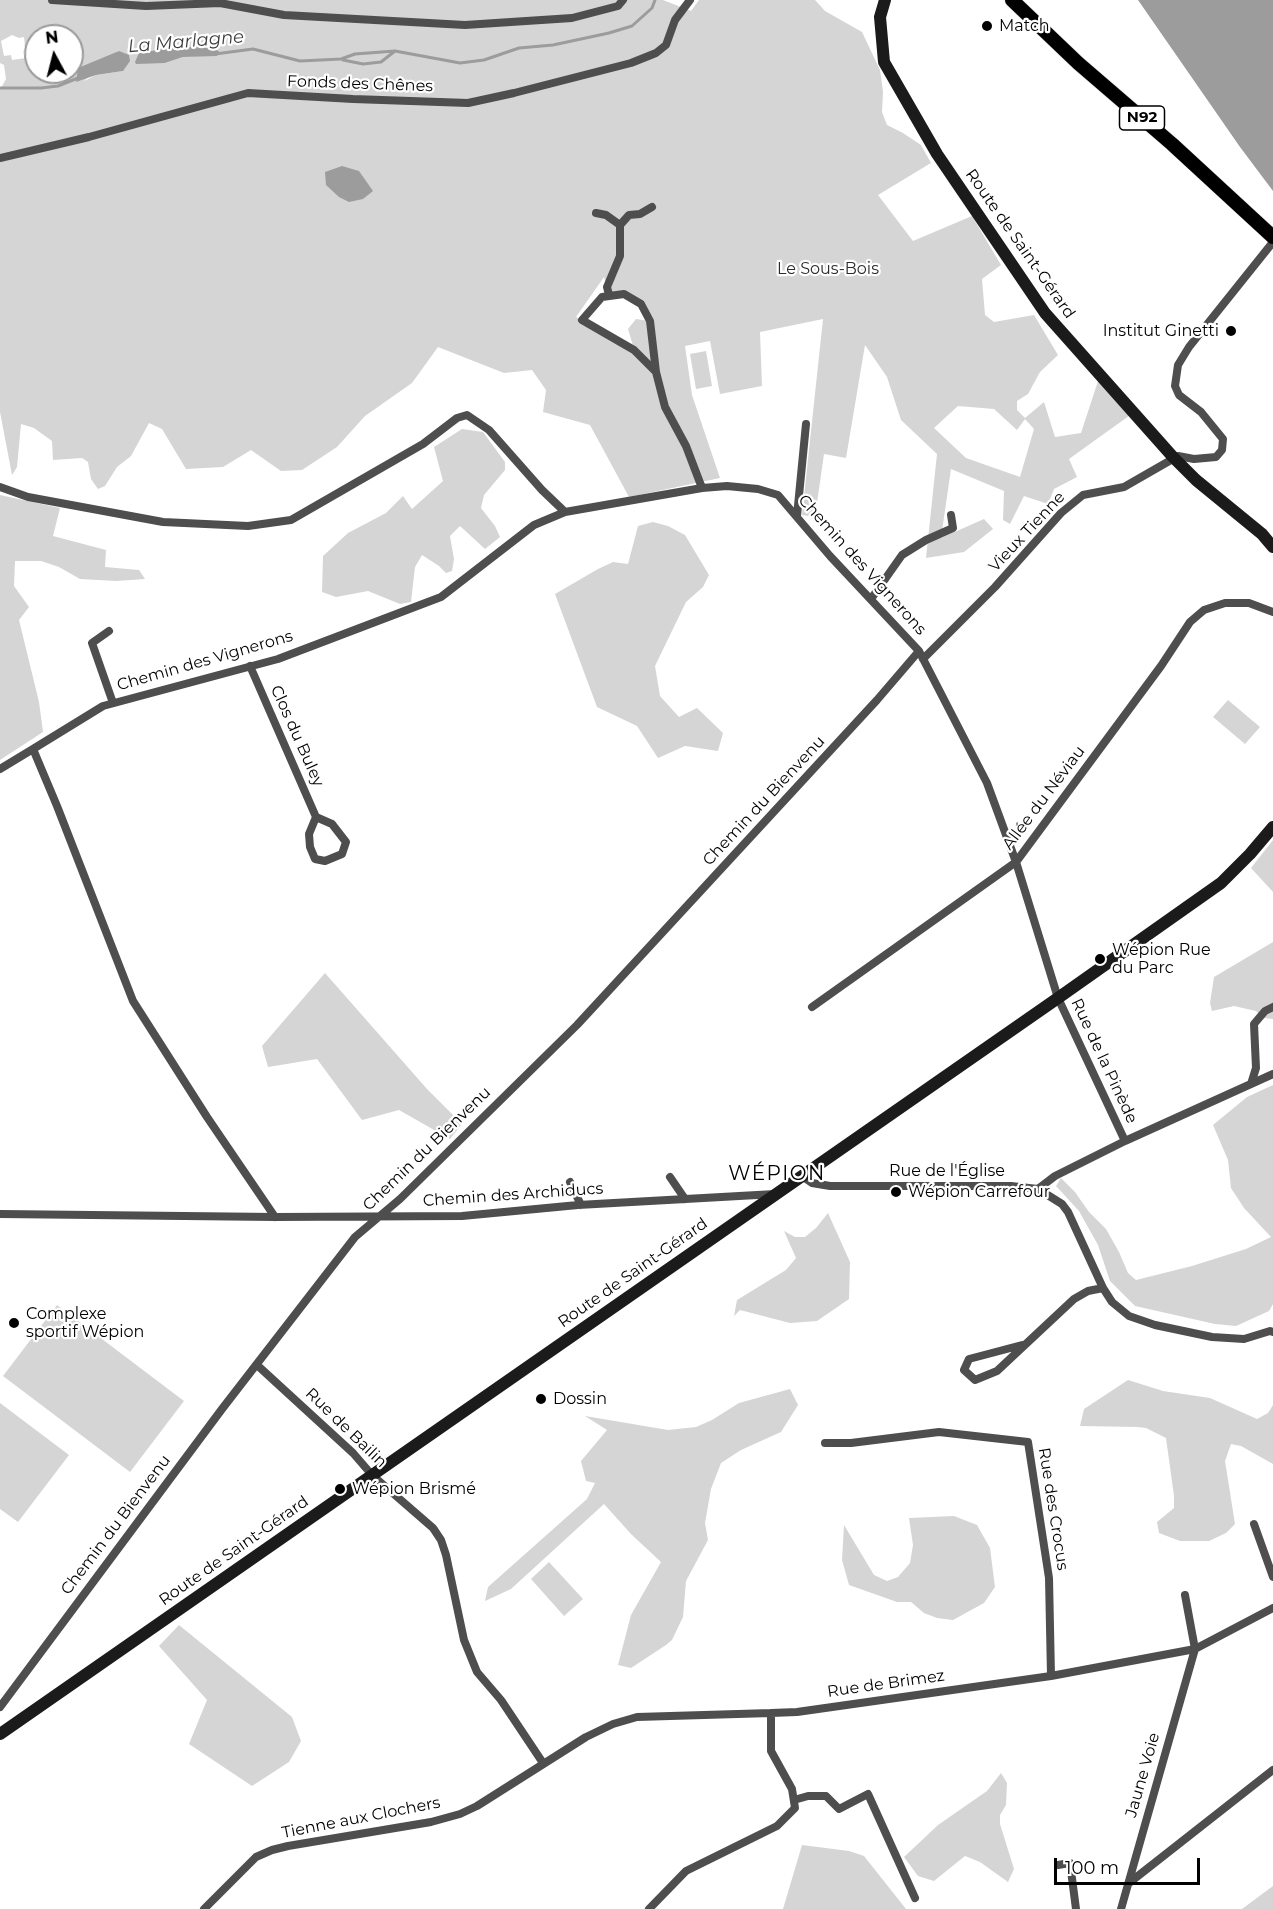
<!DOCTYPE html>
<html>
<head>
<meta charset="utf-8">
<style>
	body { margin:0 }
	#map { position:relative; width:1273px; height:1909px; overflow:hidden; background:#fff; font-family:Montserrat,sans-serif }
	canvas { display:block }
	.north { position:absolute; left:24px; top:24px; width:60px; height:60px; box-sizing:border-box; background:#fff; border:2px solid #999; border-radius:50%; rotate:353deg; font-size:16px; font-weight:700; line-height:24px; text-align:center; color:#000 }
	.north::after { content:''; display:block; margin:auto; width:21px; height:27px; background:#000; clip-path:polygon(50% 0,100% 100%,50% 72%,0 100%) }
	.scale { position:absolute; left:1054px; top:1858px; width:146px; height:27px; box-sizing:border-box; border:3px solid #000; border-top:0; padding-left:8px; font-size:18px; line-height:21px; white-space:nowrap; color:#000; -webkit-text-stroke:4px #fff; paint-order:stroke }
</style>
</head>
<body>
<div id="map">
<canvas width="1273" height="1909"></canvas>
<div class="north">N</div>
<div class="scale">100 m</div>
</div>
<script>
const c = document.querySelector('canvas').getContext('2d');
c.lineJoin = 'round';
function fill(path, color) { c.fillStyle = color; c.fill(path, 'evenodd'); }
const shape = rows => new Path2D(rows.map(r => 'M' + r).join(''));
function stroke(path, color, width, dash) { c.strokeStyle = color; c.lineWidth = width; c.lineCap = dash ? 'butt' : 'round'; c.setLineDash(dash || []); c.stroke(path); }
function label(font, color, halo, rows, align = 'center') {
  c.font = font + ' Montserrat,sans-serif'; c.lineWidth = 4.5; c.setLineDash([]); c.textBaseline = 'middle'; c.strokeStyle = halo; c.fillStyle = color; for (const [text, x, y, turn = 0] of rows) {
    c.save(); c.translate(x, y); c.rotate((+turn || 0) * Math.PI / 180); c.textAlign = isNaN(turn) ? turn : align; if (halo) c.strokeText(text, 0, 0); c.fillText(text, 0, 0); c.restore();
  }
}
const green = shape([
	[0,0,663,0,691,11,699,0,815,0,825,11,862,32,880,70,883,92,882,112,887,125,903,133,921,145,931,163,878,195,913,241,972,216,1001,265,982,279,985,315,994,322,1034,315,1058,355,1040,372,1028,394,1017,401,1017,410,1025,418,1044,402,1055,437,1081,433,1100,375,1133,413,1069,459,1077,477,1054,489,1048,504,1024,496,1010,524,1003,520,1004,491,951,469,941,538,984,519,993,529,964,552,926,558,937,454,901,420,887,377,865,345,846,458,824,454,815,517,802,515,823,319,760,332,762,386,720,394,710,341,685,346,692,395,720,478,629,497,590,425,543,412,546,390,532,370,504,373,438,347,412,383,365,416,337,447,302,470,281,471,251,450,223,467,186,469,162,429,149,423,131,456,117,467,105,486,98,489,91,479,88,462,82,458,53,460,52,441,34,428,21,424,17,467,12,475,0,412,0,90,6,79,4,65,0,63],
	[12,35,19,38,24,37,26,58,12,60,11,55,4,56,1,41],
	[36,36,72,36,72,72,36,72],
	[206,46,198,56,183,57,165,63,152,63,159,51,176,47],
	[119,51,123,71,96,75,84,81,111,55],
	[604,277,609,295,633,298,649,321,636,319,628,329,634,349,576,317],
	[958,406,994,409,1017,430,1025,419,1034,429,1020,477,966,458,934,428],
	[706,351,712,386,696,389,690,354],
	[462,429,483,432,505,462,505,470,484,495,481,508,495,526,500,537,485,549,460,526,450,536,454,559,452,571,446,573,439,566,422,555,415,567,411,602,400,604,368,591,336,597,322,592,323,556,348,533,386,513,403,496,412,509,443,481,434,447],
	[0,495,60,508,53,536,106,550,105,567,139,570,145,579,116,581,80,579,59,567,41,561,15,561,14,586,29,607,19,620,39,702,43,732,0,760],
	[653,522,668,526,685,535,709,575,703,587,686,602,655,666,660,696,679,717,697,708,723,733,718,751,685,746,658,758,637,726,597,707,555,594,598,569,613,562,628,564,638,526],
	[1228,700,1260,727,1245,744,1213,717],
	[1273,840,1273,892,1251,868],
	[1273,942,1273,1019,1264,1018,1256,1011,1234,1006,1212,1011,1210,1003,1214,977],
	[325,973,427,1089,462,1124,450,1139,399,1110,362,1120,317,1059,268,1067,262,1046],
	[1273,1085,1273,1304,1269,1311,1236,1326,1215,1324,1135,1306,1110,1281,1098,1245,1079,1211,1056,1186,1061,1178,1075,1192,1089,1212,1106,1229,1119,1252,1128,1273,1136,1280,1192,1266,1246,1249,1271,1237,1244,1208,1231,1188,1228,1160,1213,1125,1247,1097],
	[828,1213,850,1262,849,1299,817,1321,790,1323,740,1310,734,1316,737,1300,786,1270,796,1258,784,1231,795,1237,805,1237,816,1228],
	[57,1305,184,1401,130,1472,3,1376],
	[1128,1380,1163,1391,1210,1398,1257,1419,1268,1413,1273,1405,1273,1464,1241,1446,1231,1444,1225,1461,1235,1524,1226,1533,1209,1541,1180,1541,1159,1533,1157,1522,1174,1508,1174,1496,1166,1438,1146,1428,1137,1427,1080,1426,1084,1409],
	[790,1389,798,1405,781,1432,741,1450,721,1463,711,1489,705,1523,708,1540,686,1581,683,1617,672,1640,666,1645,631,1668,618,1665,631,1615,661,1562,631,1534,604,1504,511,1589,485,1601,488,1587,587,1499,595,1483,586,1481,581,1461,607,1430,585,1416,668,1430,696,1427,712,1420,739,1403],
	[0,1403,69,1455,18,1522,0,1509],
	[954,1516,977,1525,990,1548,995,1587,984,1603,953,1620,937,1618,924,1613,911,1602,897,1602,849,1585,842,1560,844,1525,874,1575,887,1581,898,1577,910,1563,913,1545,909,1518],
	[549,1562,583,1599,564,1616,531,1579],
	[179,1625,292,1717,301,1741,289,1762,252,1786,189,1744,207,1700,159,1646],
	[1001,1773,1007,1783,1006,1805,1000,1815,1000,1824,1014,1869,1008,1882,980,1862,965,1856,934,1881,918,1876,904,1857,938,1825,987,1791],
	[802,1845,849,1851,864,1856,906,1909,783,1909],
	[1273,1886,1273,1909,1242,1909]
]);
const water = shape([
	[1138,0,1273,0,1273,191,1240,147],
	[206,46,219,51,217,56,183,57,165,63,136,64,135,62,139,53,176,47],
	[119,51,129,55,130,61,123,71,96,75,76,82,78,68],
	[342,166,359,171,373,191,363,199,349,202,339,197,326,185,325,172]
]);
const stream = shape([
	[215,54,253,49,300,61,341,59,355,54,395,51,460,63,484,60,519,48,553,45,609,33,632,26,652,8,655,0],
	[343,60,363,64,381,62,395,51],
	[0,88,41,88,58,86,78,78]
]);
const minor = shape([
	[52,0,146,6,220,3,284,15,465,25,572,18,618,6,623,0],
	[0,158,89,137,248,93,353,99,468,103,514,93,631,63,656,53,666,45,675,20,690,0],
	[596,213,606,215,620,225],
	[609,295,607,287,620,256,620,225,629,215,640,214,652,207],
	[656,372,650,321,641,304,624,294,602,297,582,320,634,350,656,372,665,407,686,446,702,488],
	[0,487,28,497,163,522,248,526,291,520,423,444,457,418,467,415,489,430,542,490,565,512],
	[797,516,806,424],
	[871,599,902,555,926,540,953,528,951,515],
	[109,631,92,643,113,703],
	[923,659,995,587,1061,513,1083,495,1124,487,1178,456,1194,459,1216,457,1222,450,1223,439,1201,412,1179,395,1175,386,1178,365,1189,347,1273,242],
	[250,666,316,817,332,824,346,842,342,854,325,861,315,859,310,847,309,834,316,817],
	[0,769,33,749],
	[812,1007,1016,862,1161,666,1190,622,1204,610,1225,603,1249,603,1273,612],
	[1251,1084,1256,1068,1254,1024,1265,1011,1273,1007],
	[802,1176,812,1183,830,1186,1011,1186,1038,1189,1062,1204,1068,1212,1103,1288,1112,1302,1129,1316,1155,1325,1212,1337,1244,1339,1270,1331,1273,1332],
	[670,1177,685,1199],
	[570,1182,581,1205],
	[1038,1189,1055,1176,1125,1141,1273,1074],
	[0,1214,275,1217,462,1216,578,1205,775,1194],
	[275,1217,207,1117,133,1001,57,806,33,749,103,706,278,659,441,597,534,525,565,512,702,488,727,486,758,489,778,495,830,556,919,651,987,783,1016,862,1058,998,1125,1141],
	[1022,1345,969,1359,964,1370,975,1380,997,1371,1074,1299,1088,1291,1103,1288],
	[257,1365,353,1453,372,1475,433,1528,441,1540,446,1555,464,1640,477,1672,501,1700,543,1763],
	[825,1443,851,1443,939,1432,1028,1442,1049,1578,1051,1676],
	[1254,1524,1273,1577],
	[0,1707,222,1409,355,1237,400,1199,577,1025,877,700,919,651],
	[794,1800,808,1796,826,1796,839,1809,868,1794,915,1898],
	[1058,1865,1070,1863,1076,1909],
	[1129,1883,1273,1770],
	[204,1909,256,1857,272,1850,288,1846,431,1822,460,1814,477,1806,586,1737,613,1724,637,1717,771,1713],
	[649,1909,686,1871,777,1826,795,1808,792,1789,771,1751,771,1713,797,1712,1051,1676,1195,1649,1273,1608],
	[1121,1909,1195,1649,1185,1595]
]);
const secondary = shape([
	[885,0,880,17,884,62,937,154,1045,313,1173,457,1196,480,1262,534,1273,547],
	[0,1734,1058,998,1221,883,1250,854,1273,827]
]);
const primary = shape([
	[1012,0,1078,63,1172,144,1273,237]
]);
const markers = [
	[987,26,6,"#000"],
	[1231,331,6,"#000"],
	[1100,959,6,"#000"],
	[896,1192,6,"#000"],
	[14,1323,6,"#000"],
	[541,1399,6,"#000"],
	[340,1489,6,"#000"]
];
const shields = [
	[1142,118,45]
];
const shieldNames = [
	["N92",1142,118]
];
const poiNames = [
	["Match",999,26],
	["Institut Ginetti",1219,331,"right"],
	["Wépion Rue",1112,950],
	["du Parc",1112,968],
	["Wépion Carrefour",908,1192],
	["Complexe",26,1314],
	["sportif Wépion",26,1332],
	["Dossin",553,1399],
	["Wépion Brismé",352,1489]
];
const streetNames = [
	["Fonds des Chênes",360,84,2],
	["Route de Saint-Gérard",1020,244,55],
	["Vieux Tienne",1027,532,-47],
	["Chemin des Vignerons",862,565,48],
	["Chemin des Vignerons",205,661,-16],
	["Clos du Buley",297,736,66],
	["Allée du Néviau",1044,798,-53],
	["Chemin du Bienvenu",764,801,-47],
	["Rue de la Pinède",1104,1061,65],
	["Chemin du Bienvenu",427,1149,-44],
	["Rue de l'Église",947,1171],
	["Chemin des Archiducs",513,1195,-4],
	["Route de Saint-Gérard",633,1273,-35],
	["Rue de Bailin",346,1428,44],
	["Rue des Crocus",1053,1509,81],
	["Chemin du Bienvenu",116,1525,-53],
	["Route de Saint-Gérard",234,1551,-35],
	["Rue de Brimez",886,1684,-8],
	["Jaune Voie",1143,1775,-74],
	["Tienne aux Clochers",361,1818,-11]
];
const parkNames = [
	["Le Sous-Bois",828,269]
];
const waterNames = [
	["La Marlagne",186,42,-5]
];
const quarterNames = [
	["WÉPION",777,1174]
];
fill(green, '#d5d5d5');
fill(water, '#9c9c9c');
stroke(stream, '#9c9c9c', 3);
stroke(primary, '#dbdbdb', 15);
stroke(minor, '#4e4e4e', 8);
stroke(secondary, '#1b1b1b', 12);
stroke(primary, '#000', 14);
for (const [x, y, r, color] of markers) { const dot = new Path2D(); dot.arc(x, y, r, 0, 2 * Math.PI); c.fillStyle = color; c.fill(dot); stroke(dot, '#fff', 2); }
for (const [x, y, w] of shields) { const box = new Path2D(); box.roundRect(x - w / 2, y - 12, w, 24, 4.5); c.fillStyle = '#fff'; c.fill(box); stroke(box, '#000', 1.5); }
label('bold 15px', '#000', null, shieldNames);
label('16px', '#000', '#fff', poiNames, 'left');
label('16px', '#000', '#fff', streetNames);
label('16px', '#2c2c2c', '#fff', parkNames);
label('italic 18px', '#3d3d3d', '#fff', waterNames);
c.letterSpacing = '1.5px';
label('20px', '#000', '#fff', quarterNames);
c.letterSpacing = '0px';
</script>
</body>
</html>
